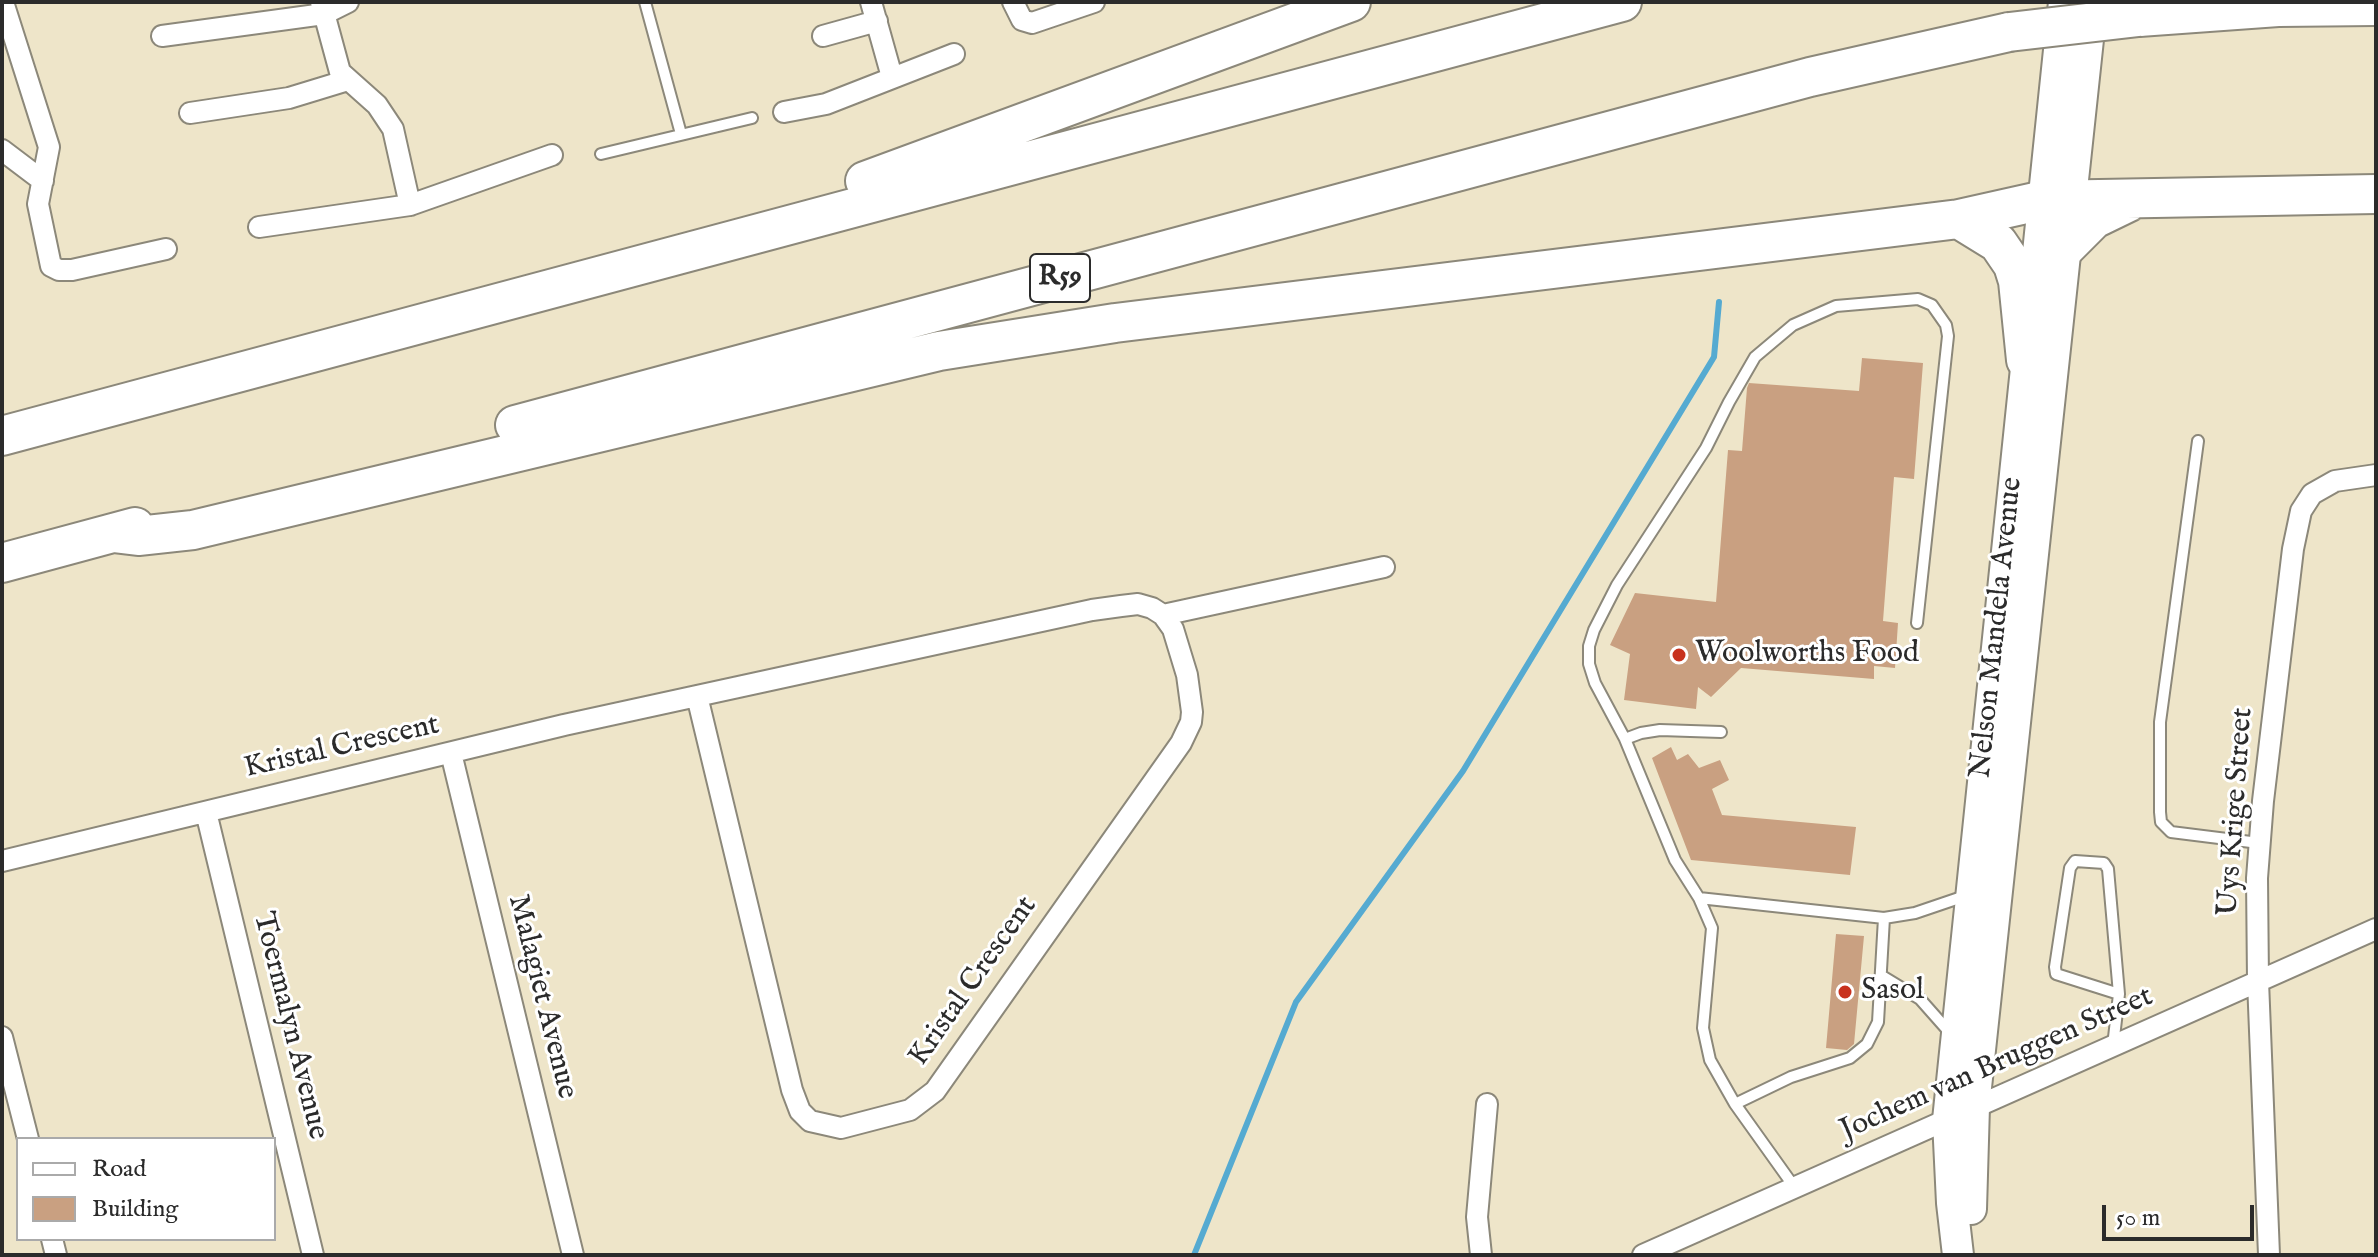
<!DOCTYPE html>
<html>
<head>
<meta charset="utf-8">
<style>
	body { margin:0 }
	#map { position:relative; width:2378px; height:1257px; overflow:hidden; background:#eee5c9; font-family:"IM FELL English",serif }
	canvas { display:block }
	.frame { position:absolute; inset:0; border:4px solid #2b2b2b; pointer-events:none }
	.legend { position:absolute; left:16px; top:1137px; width:260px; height:104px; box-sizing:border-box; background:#fff; border:2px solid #aaa; margin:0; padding:10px 14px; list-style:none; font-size:24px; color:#2b2b2b }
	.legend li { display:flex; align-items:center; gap:16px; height:40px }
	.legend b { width:40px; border:2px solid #aaa }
	.scale { position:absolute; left:2102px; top:1205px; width:152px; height:36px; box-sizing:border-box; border:4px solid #2b2b2b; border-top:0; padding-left:10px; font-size:24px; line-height:28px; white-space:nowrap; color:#2b2b2b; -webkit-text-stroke:6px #fff; paint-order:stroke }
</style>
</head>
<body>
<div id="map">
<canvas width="2378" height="1257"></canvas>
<div class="frame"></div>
<ul class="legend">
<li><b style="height:10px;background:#fff"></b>Road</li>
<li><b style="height:22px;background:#c9a081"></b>Building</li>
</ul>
<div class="scale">50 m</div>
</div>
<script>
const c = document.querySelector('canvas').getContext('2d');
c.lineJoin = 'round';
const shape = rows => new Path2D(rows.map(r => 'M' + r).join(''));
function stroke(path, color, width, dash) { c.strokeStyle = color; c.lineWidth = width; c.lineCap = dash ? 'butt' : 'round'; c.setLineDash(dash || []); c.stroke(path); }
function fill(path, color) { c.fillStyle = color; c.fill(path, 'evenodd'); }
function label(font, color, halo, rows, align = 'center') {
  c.font = font + ' "IM FELL English",serif'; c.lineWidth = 6; c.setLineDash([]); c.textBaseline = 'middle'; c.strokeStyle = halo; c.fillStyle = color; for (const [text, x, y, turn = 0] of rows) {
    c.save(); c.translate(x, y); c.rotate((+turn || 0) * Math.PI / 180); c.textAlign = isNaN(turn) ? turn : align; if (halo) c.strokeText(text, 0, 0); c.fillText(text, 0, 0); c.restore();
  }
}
const stream = shape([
	[1194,1255,1296,1002,1463,771,1714,357,1719,302]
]);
const building = shape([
	[1862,358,1923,363,1914,479,1894,477,1883,621,1898,623,1895,668,1874,666,1874,679,1741,668,1711,697,1698,687,1696,709,1624,700,1630,654,1610,645,1635,593,1716,602,1728,450,1742,451,1747,388,1749,383,1859,391],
	[1671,747,1677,760,1688,754,1699,768,1720,760,1729,780,1712,789,1722,815,1856,827,1850,875,1691,860,1652,758],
	[1836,934,1864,936,1854,1044,1847,1050,1826,1048]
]);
const lane = shape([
	[645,2,681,134],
	[601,154,752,118],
	[2198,441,2160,722,2160,812,2161,822,2171,832,2259,843],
	[1721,732,1660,730,1641,733,1625,739,1675,860,1699,898,1712,928,1703,1028,1710,1060,1735,1104,1795,1188],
	[1625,739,1595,683,1589,664,1589,646,1594,630,1617,585,1706,448,1729,402,1755,357,1793,325,1836,306,1918,299,1932,305,1946,325,1948,336,1917,623],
	[1699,898,1884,918,1915,913,1968,895],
	[1882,976,1920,999,1951,1034],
	[2113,1046,2119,994,2108,869,2104,863,2075,861,2070,868,2055,967,2056,974,2119,994],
	[1735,1104,1791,1077,1850,1058,1867,1044,1878,1022,1884,918]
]);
const street = shape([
	[3,2,49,147,38,204,51,266,59,270,72,270,166,249],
	[321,2,340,72,377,105,393,129,410,205,552,155],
	[871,2,892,77],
	[1013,2,1022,20,1032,23,1094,2],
	[162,36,324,14,348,2],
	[823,36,877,21],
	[784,112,826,104,954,54],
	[190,113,289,98,348,80],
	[2,150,43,181],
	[259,227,410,205],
	[1163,615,1384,567],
	[451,753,573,1255],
	[206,812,313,1255],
	[2,861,564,725,697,696,1092,610,1121,606,1138,604,1152,608,1163,615,1173,629,1187,675,1192,712,1191,722,1181,743,935,1091,910,1110,841,1128,810,1121,800,1111,792,1090,697,696],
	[2,1037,28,1139],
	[52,1239,56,1255],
	[1481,1255,1477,1217,1487,1104],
	[1643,1255,2376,929],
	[2269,1255,2258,981,2257,878,2263,801,2293,549,2301,511,2312,494,2335,481,2376,475]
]);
const secondary = shape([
	[1971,1209,1974,1106,2092,2],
	[1958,1255,1952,1203,1948,1120,2064,2]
]);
const highway = shape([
	[2139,17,2278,7,2376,6],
	[865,181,1351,2],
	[1959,219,1998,243,2013,265,2018,281,2026,360],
	[2064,249,2094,219,2129,202],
	[515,425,1810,77,2009,32],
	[2,436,1622,2],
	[113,533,138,536,193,530,939,351,1115,323,1959,219,2044,200,2376,194],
	[2,563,135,527]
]);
const highwayBridge = shape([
	[2009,32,2139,17]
]);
const markers = [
	[1679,655,8,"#c8321e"],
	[1845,992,8,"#c8321e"]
];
const shields = [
	[1060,278,60]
];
const shieldNames = [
	["R59",1060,278]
];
const streetNames = [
	["Nelson Mandela Avenue",1998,628,-84],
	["Kristal Crescent",342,748,-13],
	["Uys Krige Street",2237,812,-86],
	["Kristal Crescent",974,982,-55],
	["Malagiet Avenue",541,997,76],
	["Toermalyn Avenue",289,1026,76],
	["Jochem van Bruggen Street",1997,1065,-24]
];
const poiNames = [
	["Woolworths Food",1695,655],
	["Sasol",1861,992]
];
stroke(stream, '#55aad1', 6);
fill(building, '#c9a081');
stroke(lane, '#8c887a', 14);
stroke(street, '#8c887a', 24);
stroke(secondary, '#8c887a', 34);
stroke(highway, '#8c887a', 42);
stroke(lane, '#fff', 10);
stroke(street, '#fff', 20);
stroke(secondary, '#fff', 30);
stroke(highway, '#fff', 38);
stroke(highwayBridge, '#8c887a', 42, []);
stroke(highwayBridge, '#fff', 38);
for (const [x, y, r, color] of markers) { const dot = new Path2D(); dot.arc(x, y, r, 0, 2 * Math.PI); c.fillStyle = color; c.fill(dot); stroke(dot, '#fff', 3); }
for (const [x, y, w] of shields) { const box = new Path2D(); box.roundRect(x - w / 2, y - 24, w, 48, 6); c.fillStyle = '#fff'; c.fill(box); stroke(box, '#2b2b2b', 2); }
label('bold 28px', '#2b2b2b', null, shieldNames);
label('30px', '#2b2b2b', '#fff', streetNames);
label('30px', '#2b2b2b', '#fff', poiNames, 'left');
</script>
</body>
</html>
